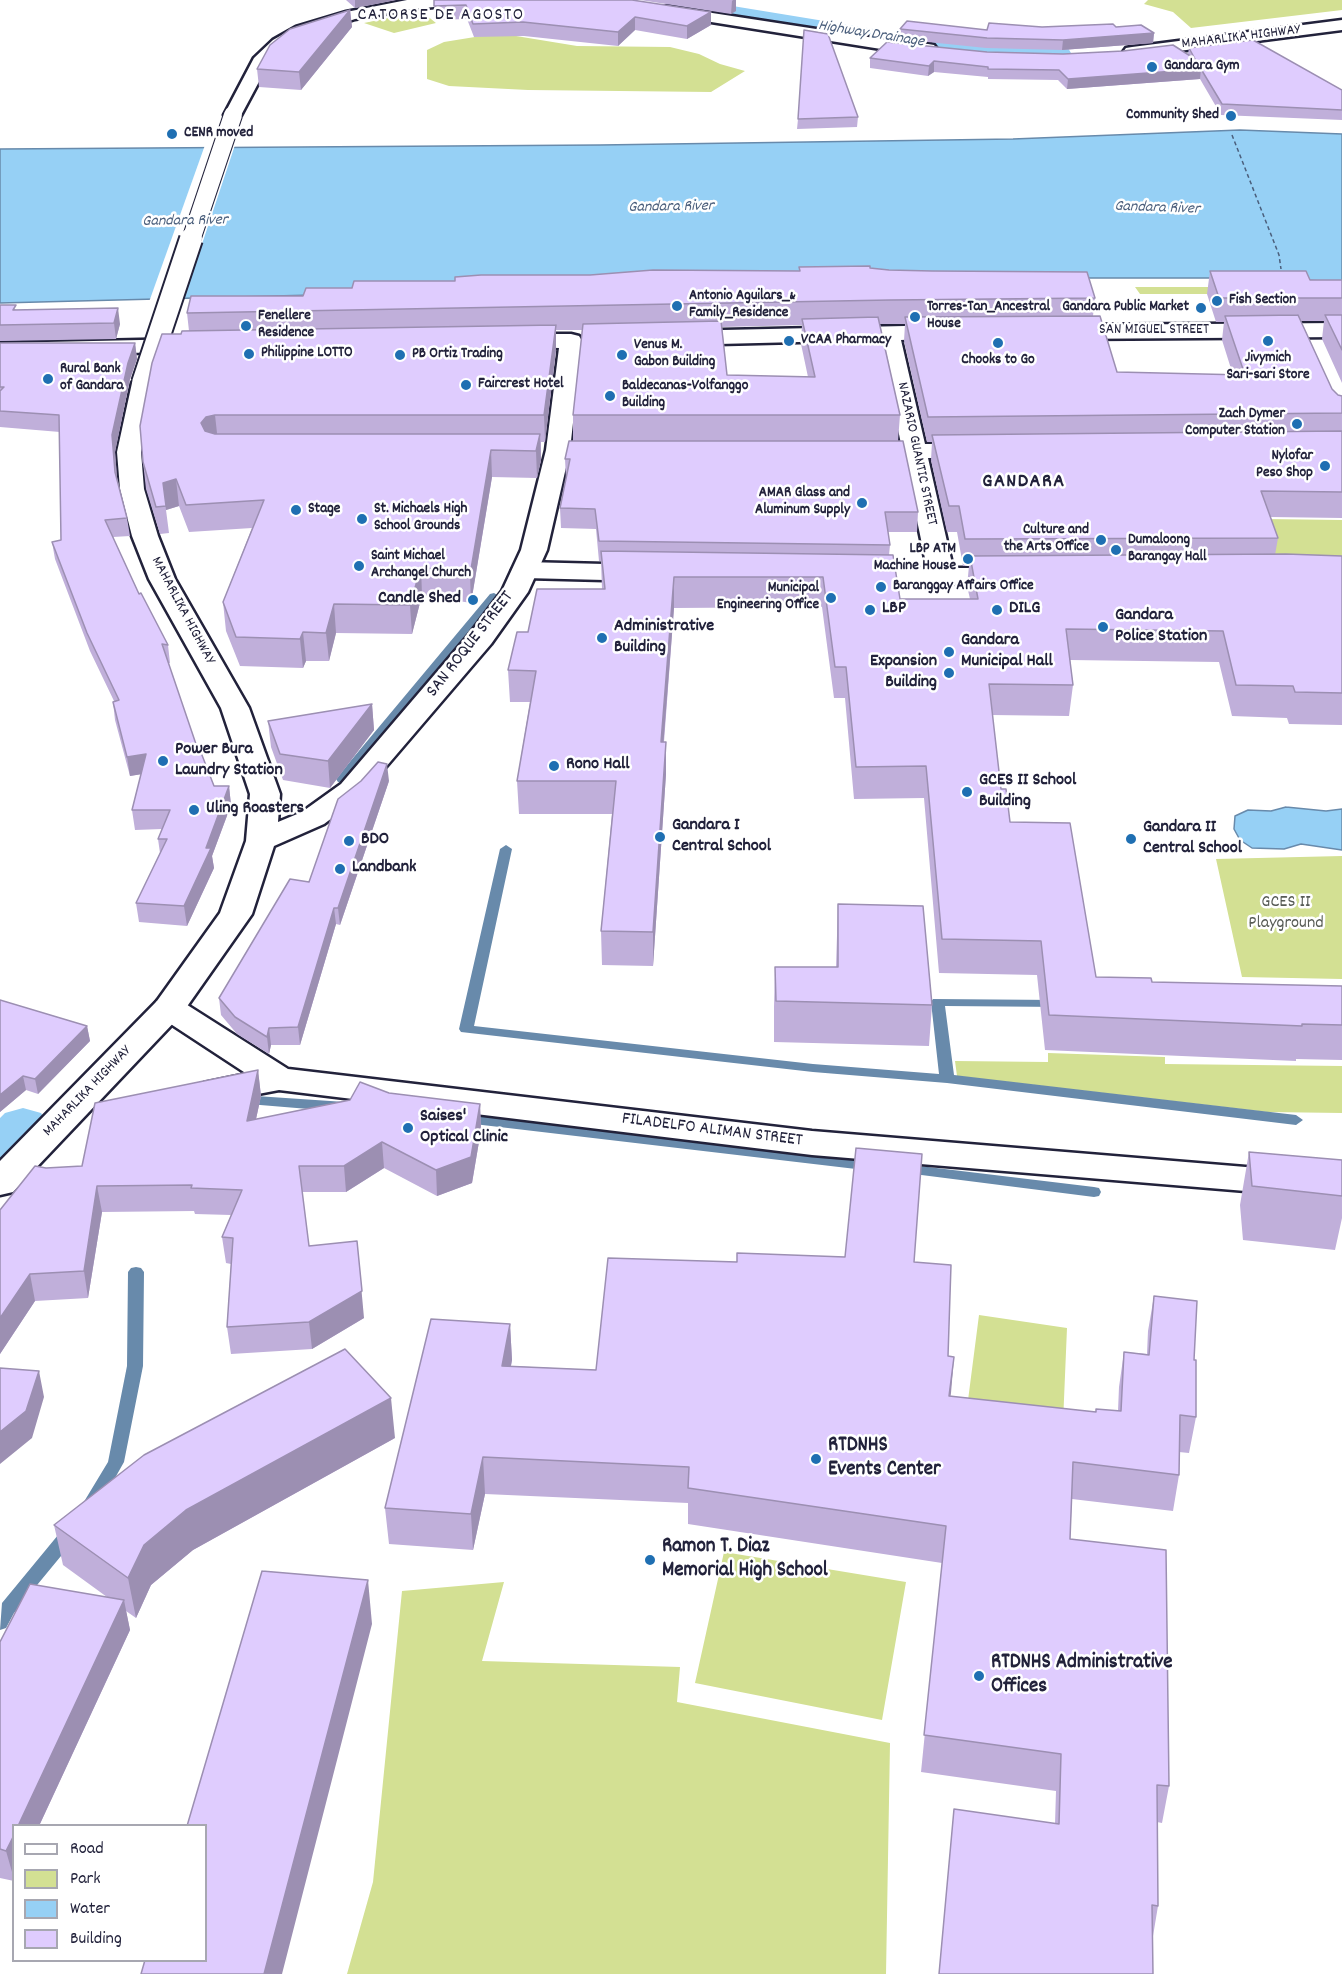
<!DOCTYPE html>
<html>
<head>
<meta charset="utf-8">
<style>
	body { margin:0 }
	#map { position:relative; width:1342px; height:1974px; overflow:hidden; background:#fff; font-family:Dekko,sans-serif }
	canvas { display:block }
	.legend { position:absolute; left:12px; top:1824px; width:195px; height:138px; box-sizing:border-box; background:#fff; border:2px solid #a7a7b1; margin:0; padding:8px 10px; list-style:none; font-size:18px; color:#22223b }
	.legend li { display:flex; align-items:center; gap:12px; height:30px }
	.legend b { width:30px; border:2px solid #a7a7b1 }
</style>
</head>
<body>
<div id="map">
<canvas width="1342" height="1974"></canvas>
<ul class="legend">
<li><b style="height:8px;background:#fff"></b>Road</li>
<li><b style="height:16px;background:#d3e093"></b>Park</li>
<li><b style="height:16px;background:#96d0f5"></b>Water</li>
<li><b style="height:16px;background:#dfccfe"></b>Building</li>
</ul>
</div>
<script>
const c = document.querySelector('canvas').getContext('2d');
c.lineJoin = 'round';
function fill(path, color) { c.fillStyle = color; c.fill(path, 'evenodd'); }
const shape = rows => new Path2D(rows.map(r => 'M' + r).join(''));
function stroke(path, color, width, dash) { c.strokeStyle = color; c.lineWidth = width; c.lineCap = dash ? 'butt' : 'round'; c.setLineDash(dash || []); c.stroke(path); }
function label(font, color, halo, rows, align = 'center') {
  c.font = font + ' Dekko,sans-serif'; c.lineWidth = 5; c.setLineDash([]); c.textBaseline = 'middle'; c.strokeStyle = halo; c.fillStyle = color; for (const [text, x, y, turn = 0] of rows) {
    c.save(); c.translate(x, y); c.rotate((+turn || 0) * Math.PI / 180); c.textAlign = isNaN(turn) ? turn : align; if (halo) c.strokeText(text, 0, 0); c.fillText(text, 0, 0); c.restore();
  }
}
const green = shape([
	[1148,0,1342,0,1342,10,1191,28,1173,12,1144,4],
	[421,11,436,23,394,33,364,23],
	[510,35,577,46,670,47,699,54,720,64,745,71,711,92,528,90,449,86,427,79,427,50,444,42,481,36],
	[1135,287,1267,287,1269,294,1140,294],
	[1264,519,1342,520,1342,562,1265,562],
	[1342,856,1342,979,1242,977,1216,859],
	[1048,1053,1165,1057,1165,1064,1342,1066,1342,1113,1267,1112,957,1076,955,1061,1048,1062],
	[979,1315,1067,1328,1063,1423,967,1408],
	[724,1552,906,1582,882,1720,695,1683],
	[504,1582,482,1661,680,1667,677,1702,890,1743,886,1974,347,1974,373,1882,402,1591]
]);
const water = shape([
	[1240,130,1342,134,1342,282,1262,278,979,278,0,303,0,149,600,145,1013,139,1240,130],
	[1286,807,1326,811,1342,809,1342,850,1301,844,1284,849,1252,848,1240,840,1234,829,1235,816,1248,810,1271,811,1286,807]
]);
const pier = shape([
	[205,145,235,145,183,301,149,302]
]);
const stream = shape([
	[494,593,499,596,498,598,346,782,338,782,336,779,338,776,490,594,494,593],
	[506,845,512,849,474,1026,813,1064,939,1074,931,1002,933,999,1058,1000,1065,1004,1063,1007,945,1006,954,1075,1296,1115,1303,1120,1296,1125,947,1083,813,1072,461,1032,459,1029,500,849,506,845],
	[241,1095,345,1102,352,1107,345,1112,236,1103,234,1100,241,1095],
	[462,1114,873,1161,880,1166,873,1171,457,1122,455,1119,457,1116,462,1114],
	[903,1164,1094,1187,1099,1188,1101,1192,1099,1196,1094,1197,898,1172,896,1169,903,1164],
	[136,1267,141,1268,144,1272,143,1366,124,1462,97,1510,91,1512,85,1510,82,1505,108,1462,127,1366,128,1272,131,1268,136,1267],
	[69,1527,75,1529,78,1534,75,1539,14,1613,6,1628,0,1630,2,1603,63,1529,69,1527]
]);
const canal = shape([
	[675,0,696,0,922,37,996,45,1059,46,1068,48,1071,53,1068,58,1059,60,996,59,922,51,683,12,675,10,671,5,675,0],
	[23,1108,41,1113,49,1125,41,1137,18,1160,0,1165,0,1118,5,1113,23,1108]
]);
const ferry = shape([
	[1232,135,1279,255,1281,269]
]);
const minor = shape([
	[1342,323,1342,337,1059,339,1051,337,1048,332,1051,327,1059,325,1342,323],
	[950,325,958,327,961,332,958,337,901,340,925,444,977,444,985,446,989,451,985,456,977,458,928,458,953,568,1013,568,1022,570,1026,576,1022,582,1013,584,852,583,843,581,839,575,843,569,852,567,927,568,904,458,861,458,853,456,849,451,853,446,861,444,901,444,880,340,678,345,670,343,667,338,670,333,678,331,950,325],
	[525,562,644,565,653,567,657,573,653,579,644,581,525,578,516,575,512,570,516,565,525,562],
	[169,998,181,1001,288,1069,812,1131,1342,1175,1342,1199,812,1155,279,1090,216,1102,204,1099,199,1091,204,1083,247,1074,157,1015,152,1008,157,1001,169,998]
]);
const secondary = shape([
	[407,0,464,0,456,5,412,9,355,19,308,35,285,48,270,61,239,119,233,120,227,119,224,115,254,58,273,40,296,27,346,12,407,0],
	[667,6,881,39,928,44,934,45,937,49,934,53,928,54,881,49,661,14,659,11,661,8,667,6],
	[1342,20,1342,30,1132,57,1126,56,1123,52,1126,48,1132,47,1342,20],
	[512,334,571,334,579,336,582,341,570,450,547,550,528,592,491,644,361,796,324,824,274,846,252,914,181,1015,13,1192,0,1195,0,1161,157,1001,220,913,246,841,250,794,221,708,149,579,132,536,120,489,117,452,132,383,135,378,143,376,151,378,154,383,141,452,144,489,158,536,175,579,249,708,280,794,278,822,302,812,341,784,471,632,502,591,521,550,546,450,559,348,504,346,501,341,504,336,512,334],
	[187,339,195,341,198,346,195,351,0,357,0,343,187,339]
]);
const secondaryBridgeFar1 = shape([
	[191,240,233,115]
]);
const secondaryBridge = shape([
	[143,383,191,239]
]);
const wall = shape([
	[346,0,396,0,355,8],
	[434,0,711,12,711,25,687,39,635,30,618,46,524,36,474,37,467,19,435,20],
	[640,0,736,0,736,11,731,14],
	[350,10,352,27,301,90,259,87,257,69],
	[1042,27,1116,27,1154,33,1153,43,1062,50,986,48,899,39,900,29,987,30],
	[1189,48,1342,90,1342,120,1221,115,1200,79,1067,89,1058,80,988,79,988,77,934,72,928,76,870,68,870,58,987,52,1063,54,1188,54],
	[858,117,857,127,797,129,798,119],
	[799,267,870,268,1095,298,1093,316,1117,372,1233,375,1222,340,1224,322,1216,322,1207,294,1210,271,1310,280,1342,280,1342,383,1322,339,1324,321,1301,321,1332,389,1338,395,1342,396,1342,518,1270,517,1278,538,1275,555,1342,556,1342,725,1289,724,1287,718,1232,716,1219,662,1070,660,1073,685,1069,716,992,715,1001,789,1010,822,1096,977,1152,982,1342,986,1342,1060,1296,1059,1296,1061,1045,1050,1037,975,939,973,924,798,854,799,845,698,834,698,822,607,674,608,664,742,666,774,653,966,602,965,601,931,612,814,519,814,517,781,530,702,510,702,508,670,528,632,602,589,601,561,599,561,596,529,561,528,560,508,566,479,565,459,573,441,573,415,582,330,556,330,556,350,545,442,541,442,541,460,537,478,492,477,471,603,422,595,412,634,336,633,329,661,306,661,303,668,240,666,226,631,223,602,252,528,189,532,179,506,166,510,169,533,160,534,146,489,143,462,181,334,189,331,187,313,303,296,352,288,455,281,590,275,799,271],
	[880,324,905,324,904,341,927,442,932,442,931,460,947,532,957,532,963,566,969,566,967,586,970,599,900,599,889,555,890,545,888,532,917,532,918,512,898,441,900,415],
	[802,325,801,344,808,377,727,375,722,327],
	[0,305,17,310,120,324,116,339,0,341],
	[0,343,135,343,137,359,130,379,115,452,117,478,127,518,130,536,113,537,139,594,168,645,170,663,168,663,198,750,214,786,229,786,231,805,212,856,214,868,187,926,139,922,136,903,160,853,158,839,162,829,135,830,132,810,141,774,130,776,115,720,113,702,114,701,90,651,55,559,52,542,61,540,60,432,0,427],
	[372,704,374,730,330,788,283,780,271,747,268,721],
	[389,781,340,925,336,924,300,1045,271,1045,269,1054,237,1034,221,1015,219,998,309,882],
	[838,904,932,1005,929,1046,774,1042,774,1007,775,967,836,967],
	[0,1000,87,1026,90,1041,38,1094,26,1090,0,1112],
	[258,1070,261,1096,256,1119,389,1093,480,1104,481,1130,472,1183,437,1196,384,1168,346,1192,302,1192,309,1246,364,1318,312,1349,231,1354,227,1327,231,1264,226,1263,222,1237,231,1215,195,1214,194,1211,102,1212,88,1298,35,1301,0,1354,0,1210,46,1168,82,1166],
	[1249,1152,1342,1160,1342,1218,1335,1250,1243,1240,1240,1205],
	[737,1262,914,1262,948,1356,950,1396,1096,1412,1118,1411,1119,1387,1124,1352,1147,1354,1148,1331,1154,1296,1194,1360,1196,1417,1189,1453,1179,1452,1179,1475,1173,1511,1072,1499,1070,1539,1169,1786,1162,1823,1157,1822,1158,1906,1153,1936,1153,1974,939,1974,954,1809,1055,1824,1056,1791,921,1772,942,1563,688,1524,688,1503,485,1494,473,1550,389,1544,385,1508,510,1324,512,1360,511,1366,596,1370],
	[395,1438,193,1550,151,1585,136,1618,126,1611,130,1630,39,1826,14,1826,14,1881,0,1878,0,1642,107,1597,63,1565,54,1525]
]);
const shadedWall = shape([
	[355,0,396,0,355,8],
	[733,0,736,0,736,11,731,14,732,1],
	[350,10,352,27,301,90,299,72],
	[711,12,711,25,687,39,687,26],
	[635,17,635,30,618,46,618,32],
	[1154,33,1153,43,1062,50,1063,40],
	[934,61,934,72,928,76,929,66],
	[1201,69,1200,79,1067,89,1068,79],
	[118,308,120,324,116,339,114,323],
	[556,325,556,350,545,442,544,415],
	[135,343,137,359,130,379,115,452,118,489,112,435,128,363],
	[215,415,218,442,209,444,201,423,206,417],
	[540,434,541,460,537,478,536,451],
	[491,450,492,477,471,603,470,575],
	[176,479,179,506,166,510,163,483],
	[421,567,422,595,412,634,410,605],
	[674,577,674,608,661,774,661,742],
	[334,604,336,633,329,661,326,633],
	[303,632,306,661,303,668,300,639],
	[372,704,374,730,330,788,328,761],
	[666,742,666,774,653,966,653,932],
	[146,754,149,773,130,776,127,757],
	[387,764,389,781,340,925,338,908],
	[229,786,231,805,212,856,214,868,187,926,184,906],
	[334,908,336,924,300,1045,298,1027],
	[87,1026,90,1041,38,1094,35,1079],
	[269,1028,271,1045,269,1054,267,1037],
	[258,1070,261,1096,250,1147,247,1121],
	[23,1076,26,1090,0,1112,0,1095],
	[480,1104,481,1130,472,1183,437,1196,436,1170],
	[382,1142,384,1168,346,1192,344,1166],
	[97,1186,102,1212,88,1298,84,1271],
	[357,1241,364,1318,312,1349,309,1322],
	[30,1274,35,1301,0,1354,0,1318],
	[510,1324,512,1360,504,1401,502,1366],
	[954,1357,951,1393,946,1432,949,1396],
	[39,1371,44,1397,32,1438,0,1464,0,1432],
	[391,1398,395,1438,193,1550,151,1585,136,1618,128,1578,144,1545,186,1510],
	[483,1457,485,1494,473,1550,471,1514],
	[368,1580,372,1624,282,1974,264,1974],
	[124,1600,130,1630,39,1826,18,1826],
	[14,1835,14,1879,6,1851]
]);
const building = shape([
	[434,0,632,0,711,12,687,26,635,17,618,32,523,22,473,24,466,5,434,6,434,0],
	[350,10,299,72,257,69,270,45,290,29,350,10],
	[907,21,987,30,989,23,1042,27,1113,24,1116,27,1141,25,1154,33,1063,40,987,38,900,29,907,21],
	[804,30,828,34,858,117,798,119,804,30],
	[1253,40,1342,90,1342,110,1222,104,1201,69,1068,79,1059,70,988,69,988,67,934,61,929,66,870,58,887,42,987,52,1063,54,1123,51,1173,45,1195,59,1189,48,1253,40],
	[870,266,870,268,889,270,932,271,1087,272,1095,298,890,300,187,313,191,296,303,296,306,288,352,288,354,281,455,281,455,277,481,275,590,275,653,270,800,271,799,267,870,266],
	[1210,271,1306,271,1310,280,1342,280,1342,298,1219,298,1210,271],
	[0,305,16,305,13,310,118,308,114,323,0,325,0,305],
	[1298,315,1332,389,1338,395,1342,396,1342,413,928,417,905,317,1100,316,1117,372,1245,375,1225,316,1298,315],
	[1325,315,1342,315,1342,350,1325,315],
	[878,317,900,415,573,415,583,324,721,321,727,375,815,377,802,319,878,317],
	[556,325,544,415,215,415,206,417,201,423,205,431,215,434,540,434,536,451,491,450,470,575,421,567,410,605,334,604,326,633,303,632,300,639,236,637,223,602,264,500,186,505,176,479,163,483,166,506,156,507,143,462,140,426,152,363,162,334,181,334,182,331,556,325],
	[0,343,135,343,128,363,112,435,115,472,127,518,105,520,139,594,141,593,168,645,162,644,198,750,200,750,214,786,229,786,206,848,211,848,184,906,136,903,167,839,158,839,170,810,132,810,146,754,127,757,113,702,119,700,87,633,52,542,61,540,59,415,0,411,0,391,4,387,0,387,0,343],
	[1342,431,1342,492,1261,491,1278,538,965,539,959,506,949,506,932,435,1342,431],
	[569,441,903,441,918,512,885,512,890,545,599,541,595,509,560,508,570,459,565,459,569,441],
	[601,551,893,555,900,599,978,599,970,556,1286,554,1342,556,1342,693,1295,692,1293,686,1236,685,1223,631,1066,629,1073,685,989,684,1001,789,1006,789,1010,822,1070,823,1096,977,1151,978,1152,982,1342,986,1342,1025,1302,1024,1302,1026,1049,1015,1041,941,942,939,926,766,856,767,846,667,835,667,823,577,674,577,661,742,666,742,653,932,601,931,616,781,517,781,536,671,508,670,517,632,528,632,537,589,605,589,601,551],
	[372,704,328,761,280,754,268,721,372,704],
	[378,762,387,764,338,908,334,908,298,1027,269,1028,267,1037,235,1017,219,998,290,879,309,882,338,799,361,781,378,762],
	[838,904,923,906,932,1005,776,1001,775,967,838,967,838,904],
	[0,1000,87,1026,35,1079,23,1076,0,1095,0,1000],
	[258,1070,247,1121,350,1100,360,1082,389,1093,480,1104,471,1157,436,1170,382,1142,344,1166,299,1166,309,1246,357,1241,362,1291,309,1322,227,1327,233,1238,222,1237,242,1190,191,1188,192,1185,97,1186,84,1271,30,1274,0,1318,0,1210,35,1166,46,1168,82,1166,95,1103,258,1070],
	[856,1148,922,1154,914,1262,951,1265,948,1356,954,1357,949,1396,1096,1412,1096,1409,1121,1411,1124,1352,1149,1355,1154,1296,1197,1301,1194,1360,1196,1360,1196,1417,1180,1415,1179,1475,1073,1462,1070,1539,1166,1550,1169,1786,1157,1785,1158,1906,1152,1905,1153,1974,939,1974,954,1809,1059,1824,1061,1754,924,1735,946,1526,688,1488,689,1467,483,1457,471,1514,385,1508,431,1319,510,1324,502,1366,596,1370,608,1258,737,1262,737,1253,845,1257,856,1148],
	[1249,1152,1342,1160,1342,1196,1252,1186,1249,1152],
	[345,1349,391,1398,186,1510,144,1545,128,1578,54,1525,144,1455,345,1349],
	[0,1368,39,1371,26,1411,0,1432,0,1368],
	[262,1571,368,1580,264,1974,141,1974,145,1960,206,1960,206,1826,187,1826,262,1571],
	[30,1584,124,1600,18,1826,14,1826,14,1835,6,1851,0,1849,0,1642,30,1584]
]);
const markers = [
	[1152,67,6,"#1f6fb2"],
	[1231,116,6,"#1f6fb2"],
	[172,134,6,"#1f6fb2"],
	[1217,301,6,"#1f6fb2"],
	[677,306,6,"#1f6fb2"],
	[1201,308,6,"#1f6fb2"],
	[915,317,6,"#1f6fb2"],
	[246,326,6,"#1f6fb2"],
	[789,341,6,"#1f6fb2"],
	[1268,341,6,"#1f6fb2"],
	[998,343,6,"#1f6fb2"],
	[249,354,6,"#1f6fb2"],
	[400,355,6,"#1f6fb2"],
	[622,355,6,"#1f6fb2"],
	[48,379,6,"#1f6fb2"],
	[466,385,6,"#1f6fb2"],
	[610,396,6,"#1f6fb2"],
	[1297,424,6,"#1f6fb2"],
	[1325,466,6,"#1f6fb2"],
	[862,503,6,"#1f6fb2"],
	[296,510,6,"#1f6fb2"],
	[362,519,6,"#1f6fb2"],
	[1101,540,6,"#1f6fb2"],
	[1116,550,6,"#1f6fb2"],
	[968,559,6,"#1f6fb2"],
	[359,566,6,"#1f6fb2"],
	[881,587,6,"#1f6fb2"],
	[831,598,6,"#1f6fb2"],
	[473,600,6,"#1f6fb2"],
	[870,610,6,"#1f6fb2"],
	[997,610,6,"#1f6fb2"],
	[1103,627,6,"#1f6fb2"],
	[602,638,6,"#1f6fb2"],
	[949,652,6,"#1f6fb2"],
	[949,673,6,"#1f6fb2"],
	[163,761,6,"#1f6fb2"],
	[554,766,6,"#1f6fb2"],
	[967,792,6,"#1f6fb2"],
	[194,810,6,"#1f6fb2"],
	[660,837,6,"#1f6fb2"],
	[1131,839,6,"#1f6fb2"],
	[349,841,6,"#1f6fb2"],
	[340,869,6,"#1f6fb2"],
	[408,1128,6,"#1f6fb2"],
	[816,1459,6,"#1f6fb2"],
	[650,1560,6,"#1f6fb2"],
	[979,1676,6,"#1f6fb2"]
];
const farStreetnames = [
	["MAHARLIKA HIGHWAY",1241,38,-7],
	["SAN MIGUEL STREET",1154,331],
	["NAZARIO GUANTIC STREET",916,454,78],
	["MAHARLIKA HIGHWAY",182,611,62],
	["MAHARLIKA HIGHWAY",88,1092,-46]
];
const farPoinames = [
	["Gandara Gym",1164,67],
	["Community Shed",1219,116,"right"],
	["CENR moved",184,134],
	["Antonio Aguilars_&",689,297],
	["Family_Residence",689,314],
	["Fish Section",1229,301],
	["Torres-Tan_Ancestral",927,308],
	["House",927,325],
	["Gandara Public Market",1189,308,"right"],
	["Fenellere",258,317],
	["Residence",258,334],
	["VCAA Pharmacy",801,341],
	["Venus M.",634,346],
	["Gabon Building",634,363],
	["Philippine LOTTO",261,354],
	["PB Ortiz Trading",412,355],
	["Jivymich",1268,359,"center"],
	["Sari-sari Store",1268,376,"center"],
	["Chooks to Go",998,361,"center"],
	["Rural Bank",60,370],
	["of Gandara",60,387],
	["Faircrest Hotel",478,385],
	["Baldecanas-Volfanggo",622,387],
	["Building",622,404],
	["Zach Dymer",1285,415,"right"],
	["Computer Station",1285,432,"right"],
	["Nylofar",1313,457,"right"],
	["Peso Shop",1313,474,"right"],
	["AMAR Glass and",850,494,"right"],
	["Aluminum Supply",850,511,"right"],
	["Stage",308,510],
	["St. Michaels High",374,510],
	["School Grounds",374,527],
	["Culture and",1089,531,"right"],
	["the Arts Office",1089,548,"right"],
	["Dumaloong",1128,541],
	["Barangay Hall",1128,558],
	["LBP ATM",956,550,"right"],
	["Machine House",956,567,"right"],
	["Saint Michael",371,557],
	["Archangel Church",371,574],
	["Baranggay Affairs Office",893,587],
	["Municipal",819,589,"right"],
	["Engineering Office",819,606,"right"]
];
const farWaternames = [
	["Highway Drainage",871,35,9],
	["Gandara River",671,208,-1],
	["Gandara River",1157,209,2],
	["Gandara River",185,222,-1]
];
const farQuarternames = [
	["CATORSE DE AGOSTO",441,17]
];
const poiNames = [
	["Candle Shed",461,600,"right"],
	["LBP",882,610],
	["DILG",1009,610],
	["Gandara",1115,617],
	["Police Station",1115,638],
	["Administrative",614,628],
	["Building",614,649],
	["Gandara",961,642],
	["Municipal Hall",961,663],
	["Expansion",937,663,"right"],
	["Building",937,684,"right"],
	["Power Bura",175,751],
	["Laundry Station",175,772],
	["Rono Hall",566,766],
	["GCES II School",979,782],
	["Building",979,803],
	["Uling Roasters",206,810],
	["Gandara I",672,827],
	["Central School",672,848],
	["Gandara II",1143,829],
	["Central School",1143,850],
	["BDO",361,841],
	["Landbank",352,869],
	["Saises'",420,1118],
	["Optical Clinic",420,1139]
];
const streetNames = [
	["SAN ROQUE STREET",471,645,-52],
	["FILADELFO ALIMAN STREET",712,1131,7]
];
const parkNames = [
	["GCES II",1286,904],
	["Playground",1286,925]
];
const farDistrictnames = [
	["GANDARA",1024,483]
];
const nearPoinames = [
	["RTDNHS",828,1447],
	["Events Center",828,1471],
	["Ramon T. Diaz",662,1548],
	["Memorial High School",662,1572],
	["RTDNHS Administrative",991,1664],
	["Offices",991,1688]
];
fill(green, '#d3e093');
fill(water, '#96d0f5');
stroke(water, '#688aab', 1.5);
fill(pier, '#fff');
fill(stream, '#688aab');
fill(canal, '#96d0f5');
stroke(ferry, '#4b5f7c', 1.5, [4, 3]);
stroke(minor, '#22223b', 5);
stroke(secondary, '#22223b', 5);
fill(minor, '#fff');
fill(secondary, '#fff');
stroke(secondaryBridgeFar1, '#22223b', 20, []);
stroke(secondaryBridge, '#22223b', 26, []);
stroke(secondaryBridgeFar1, '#fff', 18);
stroke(secondaryBridge, '#fff', 22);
fill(wall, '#c0afda');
fill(shadedWall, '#9c8fb2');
fill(building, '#dfccfe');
stroke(building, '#9c8fb2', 1.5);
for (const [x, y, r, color] of markers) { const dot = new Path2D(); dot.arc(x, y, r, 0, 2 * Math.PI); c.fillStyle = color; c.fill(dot); stroke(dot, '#fff', 2); }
label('15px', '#22223b', '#fff', farStreetnames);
label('bold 15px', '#22223b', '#fff', farPoinames, 'left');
label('italic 16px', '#4b5f7c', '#fff', farWaternames);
c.letterSpacing = '1.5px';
label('18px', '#22223b', '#fff', farQuarternames);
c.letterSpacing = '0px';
label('bold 18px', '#22223b', '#fff', poiNames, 'left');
label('18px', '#22223b', '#fff', streetNames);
label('18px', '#575b55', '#fff', parkNames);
c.letterSpacing = '1.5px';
label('bold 20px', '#22223b', '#fff', farDistrictnames);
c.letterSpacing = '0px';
label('bold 21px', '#22223b', '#fff', nearPoinames, 'left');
</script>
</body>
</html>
